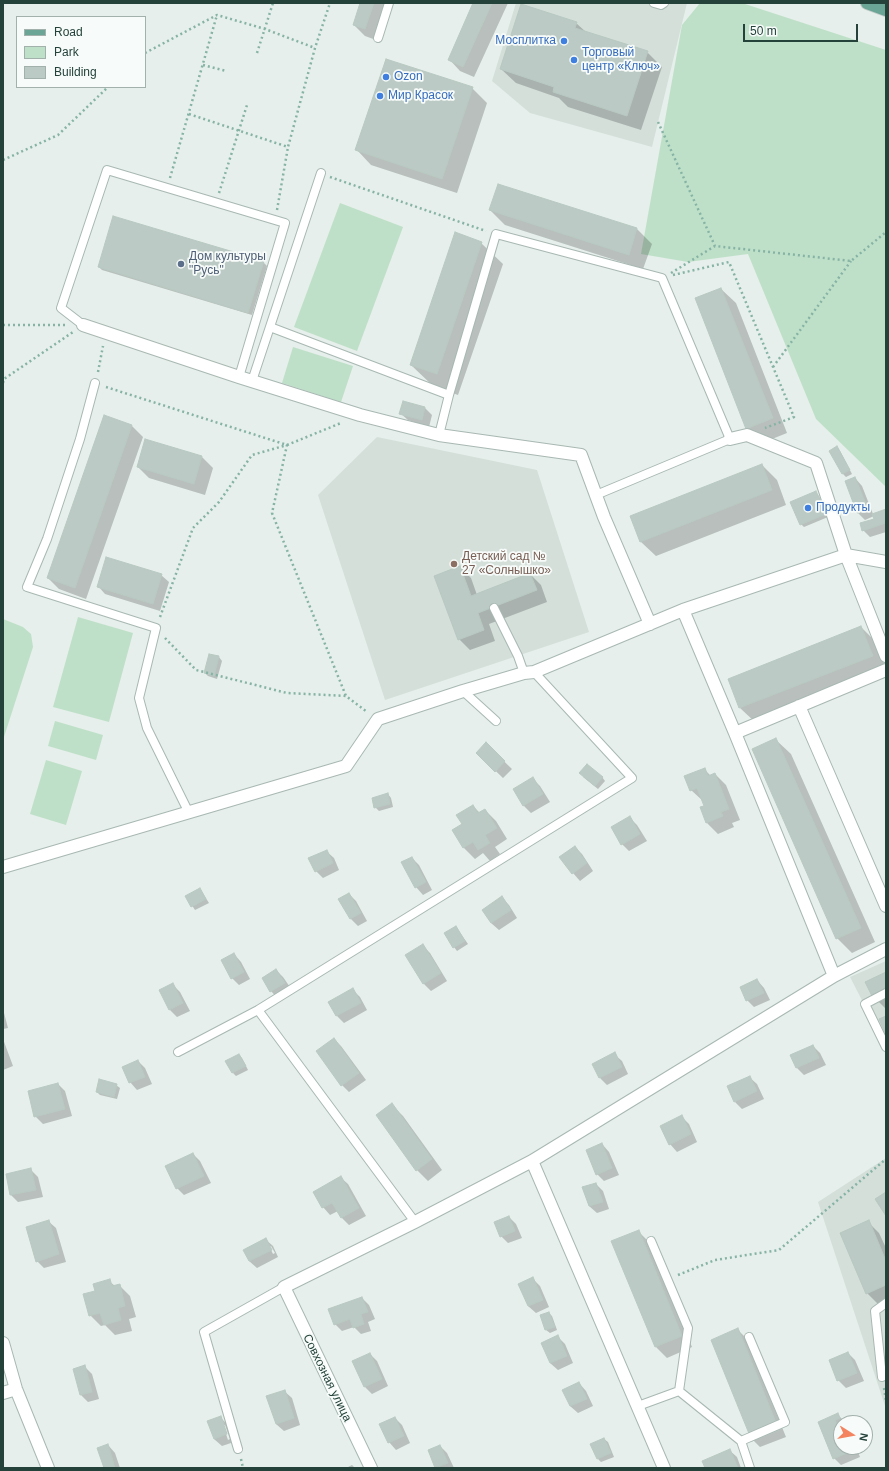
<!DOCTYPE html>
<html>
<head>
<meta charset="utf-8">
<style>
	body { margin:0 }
	#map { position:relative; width:889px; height:1471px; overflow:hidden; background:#e6efeb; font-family:Helvetica,sans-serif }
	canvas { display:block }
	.frame { position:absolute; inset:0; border:4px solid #24423a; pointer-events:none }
	.legend { position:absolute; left:16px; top:16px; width:130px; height:72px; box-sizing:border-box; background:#f7fbf9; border:1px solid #a3b1ad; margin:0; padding:5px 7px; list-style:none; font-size:12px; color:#24423a }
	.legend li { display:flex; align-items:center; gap:8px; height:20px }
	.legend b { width:20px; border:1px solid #a3b1ad }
	.north { position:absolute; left:833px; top:1415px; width:40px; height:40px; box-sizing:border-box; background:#f7fbf9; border:1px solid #a3b1ad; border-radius:50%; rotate:101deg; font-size:11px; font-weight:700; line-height:16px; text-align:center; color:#24423a }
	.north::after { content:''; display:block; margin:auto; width:14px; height:18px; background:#f4845f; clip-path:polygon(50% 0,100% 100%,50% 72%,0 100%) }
	.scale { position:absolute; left:743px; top:24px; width:115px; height:18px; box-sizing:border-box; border:2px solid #24423a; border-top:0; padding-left:5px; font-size:12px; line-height:14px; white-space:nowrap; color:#24423a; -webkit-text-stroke:3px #f7fbf9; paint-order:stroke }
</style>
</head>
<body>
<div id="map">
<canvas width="889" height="1471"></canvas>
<div class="frame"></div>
<ul class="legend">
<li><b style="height:5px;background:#6aa596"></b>Road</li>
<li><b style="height:11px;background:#bfe0c8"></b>Park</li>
<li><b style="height:11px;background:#bbcac4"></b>Building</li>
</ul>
<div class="north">N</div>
<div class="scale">50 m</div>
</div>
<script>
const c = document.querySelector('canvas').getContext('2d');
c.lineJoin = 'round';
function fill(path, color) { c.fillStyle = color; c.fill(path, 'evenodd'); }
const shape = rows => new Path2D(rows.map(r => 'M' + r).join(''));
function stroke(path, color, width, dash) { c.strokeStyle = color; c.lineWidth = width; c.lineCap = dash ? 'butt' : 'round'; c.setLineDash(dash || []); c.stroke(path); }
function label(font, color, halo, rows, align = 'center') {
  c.font = font + ' Helvetica,sans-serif'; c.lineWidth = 3.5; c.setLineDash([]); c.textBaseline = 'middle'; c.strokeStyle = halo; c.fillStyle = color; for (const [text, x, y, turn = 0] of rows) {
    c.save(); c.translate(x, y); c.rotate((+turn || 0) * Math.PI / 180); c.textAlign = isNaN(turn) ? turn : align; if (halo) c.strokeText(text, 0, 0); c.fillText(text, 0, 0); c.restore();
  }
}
const built = shape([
	[516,3,687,3,652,147,530,113,492,81],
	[377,437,537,470,589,632,385,700,318,495],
	[886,961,886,1047,850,977],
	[886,1158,886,1409,818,1202]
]);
const green = shape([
	[700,3,742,3,886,50,886,487,816,419,748,254,688,262,641,254,682,25],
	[340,203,403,227,357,351,294,327],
	[293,347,353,366,341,402,282,383],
	[78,617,133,633,109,722,53,707],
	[3,619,23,627,31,634,33,647,3,740],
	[55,721,103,735,96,760,48,746],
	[46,760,82,771,66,825,30,814]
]);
const shadow = shape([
	[361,3,388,3,376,40,365,36,354,25],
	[475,3,508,3,474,77,460,71,449,59],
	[576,23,586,32,647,52,662,67,641,130,568,107,559,98,516,83,501,69],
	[472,88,487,103,457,193,371,165,357,150],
	[498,185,637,229,652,244,643,269,505,225,490,210],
	[481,243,503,264,458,395,433,386,411,365],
	[263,262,267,266,252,315,102,270,99,267],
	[721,289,736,303,787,433,762,443,747,428],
	[404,402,425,408,432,415,429,427,408,420,400,413],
	[104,416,132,426,143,437,86,599,59,589,48,578],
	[837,448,840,451,852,474,846,477,843,474,831,451],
	[202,457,213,468,205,495,149,478,138,467],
	[762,465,777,480,786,505,656,556,641,542,631,517],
	[855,478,862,486,873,514,886,510,886,532,870,537,863,530,875,520,874,516,865,520,858,513],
	[816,493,819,496,828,517,804,527,801,524],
	[460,567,471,578,477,595,530,574,541,585,547,602,489,624,495,641,470,650,459,639],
	[161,575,169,582,160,611,105,594,98,586],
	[861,627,876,642,886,669,755,722,740,708],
	[219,657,222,661,217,679,208,676,205,673],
	[776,740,791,754,875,942,852,953,837,938],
	[486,744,512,769,503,778,477,753],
	[704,769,711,776,715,774,726,785,740,820,732,823,734,827,718,834,707,823,701,808,705,806,703,801,691,790],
	[583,777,602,777,605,781,598,789],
	[533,779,540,786,550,802,531,813,524,806,515,790],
	[388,794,391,798,393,807,379,811,375,807],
	[473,806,480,813,485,810,496,821,507,839,495,847,500,854,490,861,483,853,475,859,464,848,463,824],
	[630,818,637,825,647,841,629,851,622,844],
	[575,847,582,854,593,871,580,881,573,873],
	[326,851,334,858,339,870,323,878,316,871],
	[412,858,419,865,432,890,423,895,416,887],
	[200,889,209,903,195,910,186,896],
	[349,894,356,901,367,921,358,926,351,919,340,899],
	[502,898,509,905,517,918,499,930,491,923,483,910],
	[456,927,468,944,457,951,454,947],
	[423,946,430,953,447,981,431,991,424,984,407,956],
	[234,954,241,962,250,979,239,985,232,978],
	[276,970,283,977,292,990,278,999,271,991,263,978],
	[886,973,886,1008,885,1008,874,997],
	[757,980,764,988,770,1000,754,1007,747,1000],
	[173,985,180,992,190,1011,177,1017,170,1010,160,991],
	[353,990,360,997,367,1010,344,1023,337,1016,330,1002],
	[3,1009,8,1028,3,1029],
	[3,1039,13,1066,3,1070],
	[334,1039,341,1046,366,1080,349,1092,342,1085],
	[813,1046,820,1053,826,1065,804,1075,797,1068,792,1056],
	[614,1054,622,1061,628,1074,607,1085,600,1078,593,1064],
	[239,1055,242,1058,248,1070,236,1076,233,1073,227,1061],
	[138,1061,145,1068,152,1084,137,1090,130,1082],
	[749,1077,757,1084,764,1099,742,1109,735,1102],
	[58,1084,65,1091,72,1116,43,1124,35,1116],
	[116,1085,120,1088,117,1099,100,1095,97,1092],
	[392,1105,403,1116,442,1170,428,1181,417,1170],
	[682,1117,689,1124,697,1142,677,1152,670,1144],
	[602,1144,609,1152,619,1175,604,1181,597,1174],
	[193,1154,200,1161,211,1183,184,1195,177,1188],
	[31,1170,38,1177,43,1197,18,1202,11,1195,7,1175],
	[340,1177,348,1184,366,1216,349,1225,342,1218,338,1211,330,1215,323,1207,315,1192],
	[596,1184,603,1191,609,1209,597,1213,589,1206,583,1188],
	[509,1217,516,1224,522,1238,508,1243,501,1236],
	[48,1221,56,1228,66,1262,44,1268,37,1261],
	[868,1222,879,1233,886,1248,886,1301,878,1304,867,1293],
	[638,1231,649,1242,692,1347,667,1358,656,1347],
	[265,1239,273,1246,278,1257,257,1268,249,1261,244,1250],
	[269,1246,271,1246,275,1253,273,1254],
	[533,1279,540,1286,549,1307,536,1313,528,1306],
	[109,1281,115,1286,119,1285,130,1296,136,1317,129,1319,132,1331,115,1335,105,1325,101,1326,90,1315,96,1291],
	[362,1298,369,1305,375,1319,368,1322,371,1331,361,1334,354,1327,342,1331,335,1324],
	[549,1313,552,1316,557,1330,550,1333,546,1330,541,1316],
	[738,1330,745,1337,786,1437,760,1447,753,1440],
	[558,1337,565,1344,573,1363,558,1370,550,1363],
	[848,1353,855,1360,864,1381,846,1388,838,1380,830,1360],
	[370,1354,377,1361,388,1386,372,1394,365,1387],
	[85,1367,92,1374,99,1399,88,1402,81,1395,74,1369],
	[579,1383,586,1391,593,1406,578,1413,570,1406,564,1391],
	[284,1391,292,1398,300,1425,284,1431,276,1424],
	[838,1415,846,1423,841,1423,841,1447,856,1447,860,1457,841,1465,834,1458,819,1423],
	[221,1418,228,1425,234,1442,222,1446,214,1439],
	[223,1425,225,1425,230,1439,228,1440],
	[395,1418,402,1425,410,1443,396,1450,389,1442],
	[604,1439,608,1442,614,1457,601,1462,598,1459,592,1444],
	[108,1445,115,1453,120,1468,105,1468],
	[440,1446,447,1453,454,1468,436,1468,429,1451],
	[729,1450,737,1457,741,1468,706,1468],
	[352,1465,355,1468,346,1468]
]);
const building = shape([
	[360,3,374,3,365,29,353,25,360,3],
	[473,3,492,3,463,67,448,60,473,3],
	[521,4,577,22,575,28,648,51,627,116,553,92,554,87,500,69,521,4],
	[386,59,473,87,442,179,355,150,386,59],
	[498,184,637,228,629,255,489,210,498,184],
	[113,216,264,261,248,313,98,267,113,216],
	[455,232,482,242,437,374,410,365,455,232],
	[721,288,773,418,746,429,695,298,721,288],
	[403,401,425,407,422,420,399,414,403,401],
	[104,415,132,425,75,588,47,578,104,415],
	[145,439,202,456,194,484,137,467,145,439],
	[837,446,850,470,842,474,829,451,837,446],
	[762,464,772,490,640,542,630,516,762,464],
	[855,477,868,509,857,513,845,481,855,477],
	[816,491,826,514,800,525,790,502,816,491],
	[886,509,886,523,862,531,860,523,874,519,872,514,886,509],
	[106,557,162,574,153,604,97,587,106,557],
	[460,566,471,596,530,573,537,590,478,613,484,630,458,640,434,576,460,566],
	[861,626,873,656,739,708,728,679,861,626],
	[209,654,219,656,214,676,204,673,209,654],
	[776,738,861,928,836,939,752,749,776,738],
	[486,742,505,761,495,772,476,753,486,742],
	[587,764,603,777,595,786,579,773,587,764],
	[705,768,708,776,715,773,729,809,721,812,723,816,706,823,700,807,704,806,697,788,690,791,684,776,705,768],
	[533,777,543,794,523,806,513,789,533,777],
	[388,793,390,804,374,808,372,798,388,793],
	[473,805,478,813,485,809,497,828,485,835,490,843,478,850,473,842,463,848,452,830,462,824,456,815,473,805],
	[630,816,640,834,621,845,611,827,630,816],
	[575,846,587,863,572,874,559,857,575,846],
	[327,850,333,863,315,872,308,858,327,850],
	[412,857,426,882,415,888,401,862,412,857],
	[200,888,206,899,191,907,185,896,200,888],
	[349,893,361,913,350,919,338,899,349,893],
	[502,896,511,910,491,923,482,910,502,896],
	[456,926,465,941,453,948,444,933,456,926],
	[423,944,441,973,423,984,405,955,423,944],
	[234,953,244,972,231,979,221,960,234,953],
	[276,969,285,983,270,992,262,978,276,969],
	[886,972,886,991,873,998,865,982,886,972],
	[757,979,764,993,746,1001,740,987,757,979],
	[173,983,183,1003,169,1010,159,990,173,983],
	[353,988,361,1003,336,1016,328,1002,353,988],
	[886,1016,886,1035,879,1019,886,1016],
	[334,1038,359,1073,341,1086,316,1051,334,1038],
	[813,1045,819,1058,796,1068,790,1055,813,1045],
	[615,1052,622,1067,599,1078,592,1064,615,1052],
	[239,1054,246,1066,232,1073,225,1061,239,1054],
	[138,1060,145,1077,129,1083,122,1067,138,1060],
	[750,1076,757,1091,734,1102,727,1086,750,1076],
	[99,1079,117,1084,114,1097,96,1092,99,1079],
	[58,1083,65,1109,34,1117,28,1091,58,1083],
	[392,1103,432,1159,416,1171,376,1115,392,1103],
	[682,1115,691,1134,669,1145,660,1126,682,1115],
	[602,1143,612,1168,596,1175,586,1150,602,1143],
	[193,1153,204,1176,176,1189,165,1166,193,1153],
	[31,1168,36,1190,10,1195,6,1174,31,1168],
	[341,1176,359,1208,341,1218,332,1203,322,1208,313,1192,341,1176],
	[596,1183,603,1202,589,1206,582,1187,596,1183],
	[886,1192,886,1216,875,1199,886,1192],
	[509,1216,515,1231,500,1237,494,1222,509,1216],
	[49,1220,59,1254,36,1262,26,1227,49,1220],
	[869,1220,886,1261,886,1285,866,1294,840,1233,869,1220],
	[639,1230,682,1336,655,1347,611,1241,639,1230],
	[266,1238,272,1250,249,1261,243,1250,266,1238],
	[533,1277,543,1300,528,1306,518,1284,533,1277],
	[110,1279,112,1286,120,1284,125,1306,118,1308,121,1320,104,1325,100,1313,89,1316,83,1294,95,1291,93,1284,110,1279],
	[362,1297,368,1312,361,1314,364,1324,353,1328,350,1319,334,1325,328,1309,362,1297],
	[549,1312,555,1327,545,1330,540,1315,549,1312],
	[738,1328,779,1430,752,1441,711,1340,738,1328],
	[558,1335,567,1356,550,1363,541,1343,558,1335],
	[848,1352,857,1373,837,1381,829,1360,848,1352],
	[370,1353,382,1379,364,1387,352,1361,370,1353],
	[85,1365,92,1392,80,1395,73,1369,85,1365],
	[579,1382,587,1399,570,1406,562,1390,579,1382],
	[285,1390,294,1418,276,1424,266,1396,285,1390],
	[838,1413,840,1418,835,1420,841,1435,841,1447,853,1447,854,1450,833,1459,818,1422,838,1413],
	[221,1416,227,1434,214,1439,207,1421,221,1416],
	[395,1417,404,1436,388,1443,379,1424,395,1417],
	[604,1438,611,1453,597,1459,590,1444,604,1438],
	[108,1444,115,1468,104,1468,97,1448,108,1444],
	[440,1445,448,1463,435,1468,428,1450,440,1445],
	[730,1449,738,1468,705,1468,702,1461,730,1449]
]);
const path = shape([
	[145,53,217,15,265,29,315,48],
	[257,53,273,3],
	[203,65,226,71],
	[189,114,288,147,315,48,330,3],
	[658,122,715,246],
	[3,160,58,135,108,87],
	[330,177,486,231],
	[170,178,217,15],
	[219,193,247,105],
	[277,210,288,147],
	[671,273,715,246,851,261,886,232],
	[673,275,729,262,794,417,765,428],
	[3,325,65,325],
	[773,367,851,261],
	[98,372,103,346],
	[3,383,4,379,73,332],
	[106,387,287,445,341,423],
	[160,617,193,528,219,502,252,455,287,445,272,513,346,696,367,712],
	[165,638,196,670,287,693,346,696],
	[678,1275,715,1260,779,1250,886,1159],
	[884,1388,886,1401],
	[241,1459,243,1468]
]);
const service = shape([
	[654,3,661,5,664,3],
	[378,38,389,3],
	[83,325,61,308,107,170,285,223,239,377],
	[270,327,449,395],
	[252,381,321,173],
	[95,383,80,439,47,539,27,587,156,628,139,698,147,728,189,813],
	[439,435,449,395,496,234,662,278,730,439,596,495],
	[494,608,518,656,524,673],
	[463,691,496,721],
	[886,993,865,1004,886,1047],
	[258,1010,415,1222],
	[178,1052,258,1010,632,778,534,672],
	[651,1241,688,1328,679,1391,741,1441],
	[749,1337,785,1422,741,1441,750,1468],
	[882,1377,875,1311,886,1303],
	[638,1406,679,1391],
	[238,1449,204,1332,284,1287]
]);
const minor = shape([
	[83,325,239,377,360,415,439,435,581,455,604,517,650,624],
	[730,439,747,435,816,463,846,555,886,656],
	[683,610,735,733,834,976],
	[799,706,886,906],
	[735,733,886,670],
	[3,867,346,766,378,719,463,691,524,673,534,672,683,610,846,555,886,562],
	[532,1161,664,1468],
	[3,1343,16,1389,48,1468],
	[3,1393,16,1389],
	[371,1468,284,1287,415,1222,532,1161,834,976,886,949]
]);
const primary = shape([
	[867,3,886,10]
]);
const markers = [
	[564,41,4,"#3f7fe0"],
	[574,60,4,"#3f7fe0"],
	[386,77,4,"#3f7fe0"],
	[380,96,4,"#3f7fe0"],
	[181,264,4,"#5c6f8a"],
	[808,508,4,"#3f7fe0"],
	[454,564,4,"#8d6e63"]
];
const shopNames = [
	["Мосплитка",556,41,"right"],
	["Торговый",582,53],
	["центр «Ключ»",582,67],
	["Ozon",394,77],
	["Мир Красок",388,96],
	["Продукты",816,508]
];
const serviceNames = [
	["Дом культуры",189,257],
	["\"Русь\"",189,271]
];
const educationNames = [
	["Детский сад №",462,557],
	["27 «Солнышко»",462,571]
];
const streetNames = [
	["Совхозная улица",327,1378,64]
];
fill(built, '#d4dfda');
fill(green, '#bfe0c8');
fill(shadow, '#0003');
fill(building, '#bbcac4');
stroke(building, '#b8c9c2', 1);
stroke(service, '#a8b8b2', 10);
stroke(minor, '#a8b8b2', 14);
stroke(primary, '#c2cac8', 14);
stroke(path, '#86b3a5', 2.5, [2, 3]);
stroke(service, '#fff', 8);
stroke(minor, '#fff', 12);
stroke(primary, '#6aa596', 12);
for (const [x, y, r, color] of markers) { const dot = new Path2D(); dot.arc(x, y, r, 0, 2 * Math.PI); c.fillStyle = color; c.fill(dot); stroke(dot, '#f7fbf9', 1.5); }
label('12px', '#366cbe', '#f7fbf9', shopNames, 'left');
label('12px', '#4e5e75', '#f7fbf9', serviceNames, 'left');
label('12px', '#785e54', '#f7fbf9', educationNames, 'left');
label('12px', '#24423a', '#f7fbf9', streetNames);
</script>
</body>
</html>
